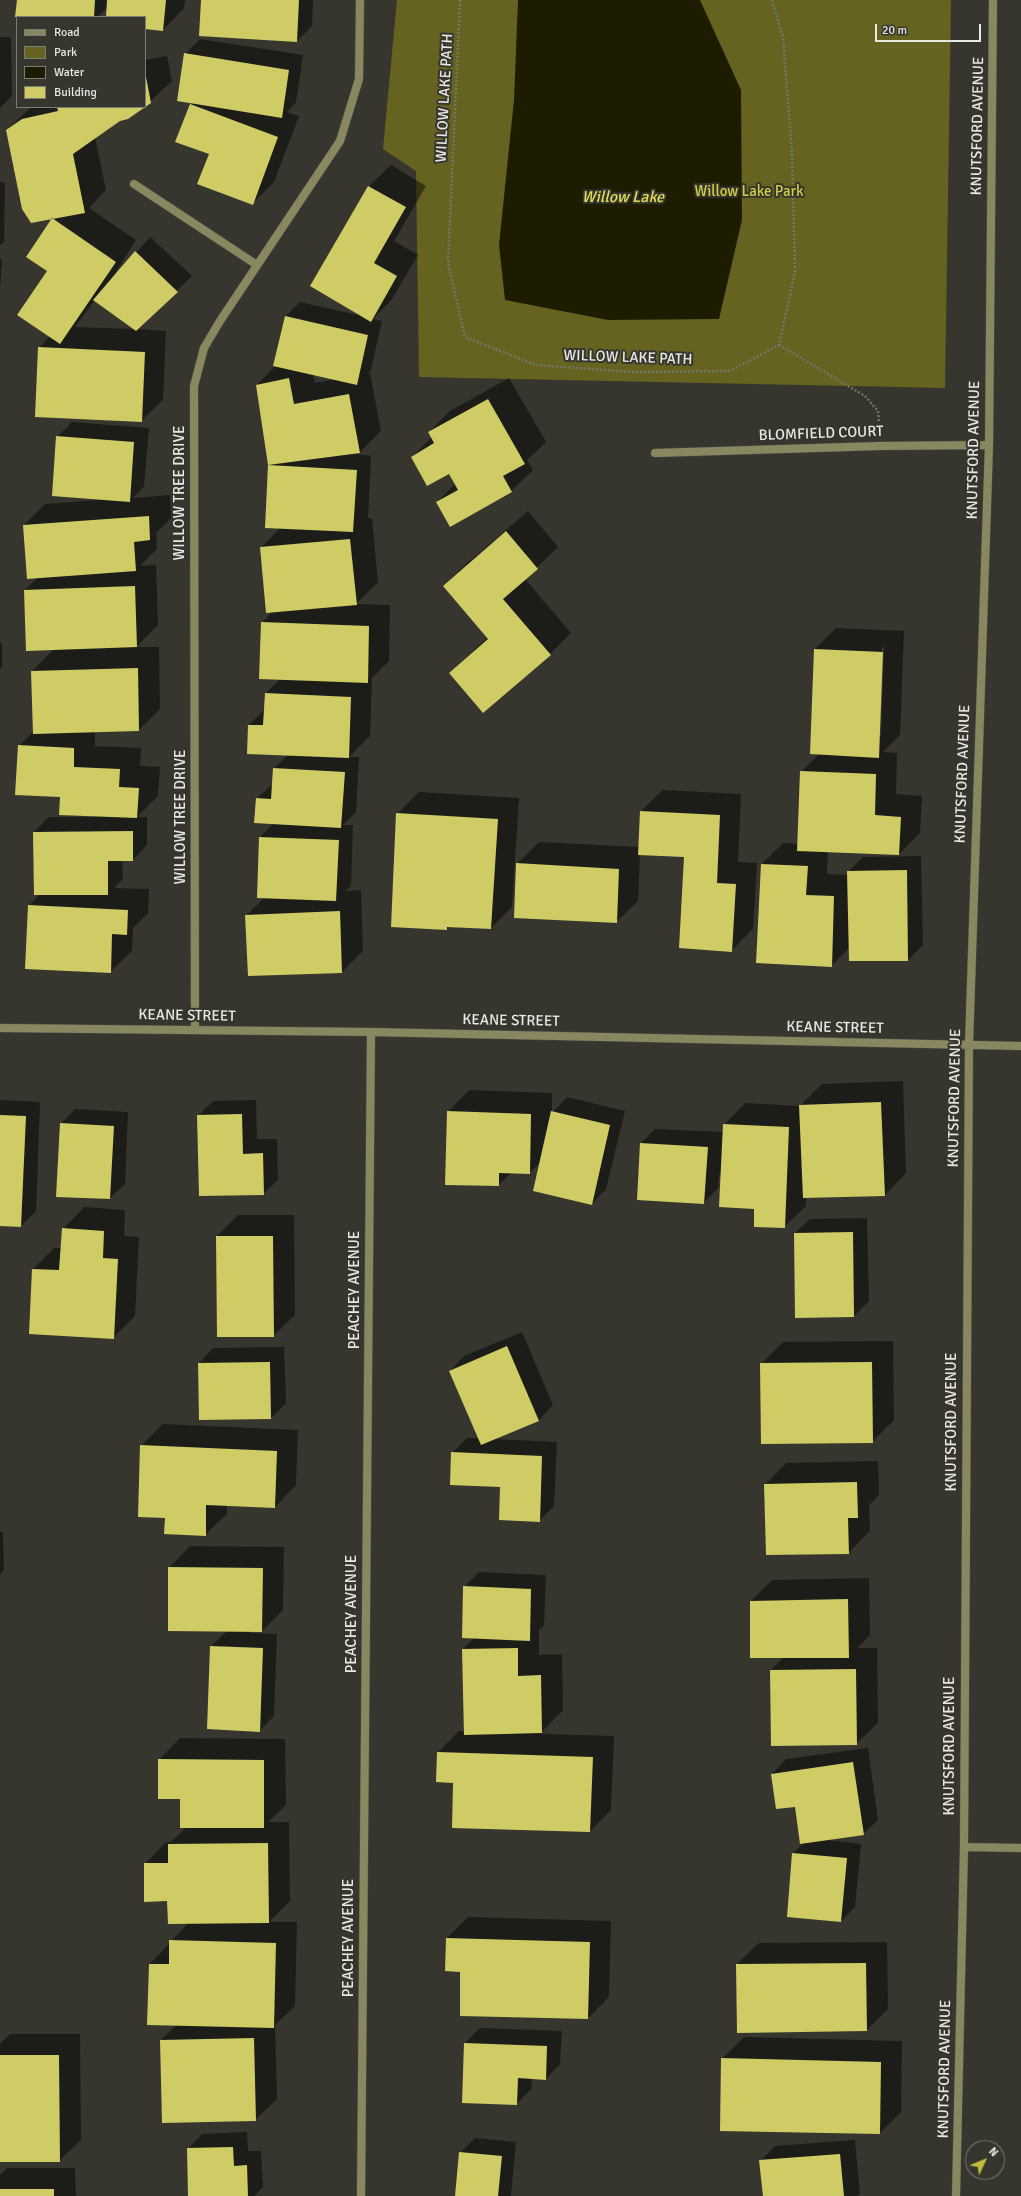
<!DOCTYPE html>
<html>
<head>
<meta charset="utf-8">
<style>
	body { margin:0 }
	#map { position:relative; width:1021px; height:2196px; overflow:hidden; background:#36362f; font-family:Signika,sans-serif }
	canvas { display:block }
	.legend { position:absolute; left:16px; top:16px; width:130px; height:92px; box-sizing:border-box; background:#36362f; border:1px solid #7d7d77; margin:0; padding:5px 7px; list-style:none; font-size:12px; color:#e8e8e3 }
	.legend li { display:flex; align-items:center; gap:8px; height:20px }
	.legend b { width:20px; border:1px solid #7d7d77 }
	.north { position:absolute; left:965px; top:2140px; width:40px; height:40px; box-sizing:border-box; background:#36362f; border:1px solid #7d7d77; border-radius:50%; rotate:46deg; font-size:11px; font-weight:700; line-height:16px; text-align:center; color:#e8e8e3 }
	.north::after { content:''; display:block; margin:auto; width:14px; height:18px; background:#c2bd3f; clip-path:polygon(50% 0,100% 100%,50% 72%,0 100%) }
	.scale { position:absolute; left:875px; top:24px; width:106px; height:18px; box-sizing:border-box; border:2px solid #e8e8e3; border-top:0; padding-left:5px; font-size:12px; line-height:14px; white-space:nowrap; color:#e8e8e3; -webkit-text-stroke:3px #36362f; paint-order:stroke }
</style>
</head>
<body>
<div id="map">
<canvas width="1021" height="2196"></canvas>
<ul class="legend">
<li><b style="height:5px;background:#888760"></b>Road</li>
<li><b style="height:11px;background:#666320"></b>Park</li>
<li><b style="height:11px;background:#1e1c00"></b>Water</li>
<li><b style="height:11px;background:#cfcc65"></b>Building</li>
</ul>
<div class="north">N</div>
<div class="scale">20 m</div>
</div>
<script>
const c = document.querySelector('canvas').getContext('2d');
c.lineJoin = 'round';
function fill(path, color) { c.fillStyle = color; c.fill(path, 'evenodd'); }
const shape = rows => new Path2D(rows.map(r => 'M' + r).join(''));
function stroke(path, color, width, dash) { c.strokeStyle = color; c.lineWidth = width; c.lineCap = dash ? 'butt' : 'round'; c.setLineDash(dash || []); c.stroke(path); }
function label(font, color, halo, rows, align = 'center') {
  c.font = font + ' Signika,sans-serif'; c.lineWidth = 4; c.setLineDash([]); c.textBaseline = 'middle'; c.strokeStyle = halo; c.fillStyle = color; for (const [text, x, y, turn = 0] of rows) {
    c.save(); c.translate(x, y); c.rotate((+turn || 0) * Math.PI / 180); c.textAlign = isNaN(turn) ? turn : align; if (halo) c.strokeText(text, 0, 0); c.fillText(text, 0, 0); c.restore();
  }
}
const green = shape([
	[397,0,951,0,945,388,419,377,416,171,383,149]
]);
const water = shape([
	[518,0,700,0,741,90,742,220,719,319,608,320,505,300,499,245,514,100]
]);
const shadow = shape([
	[18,0,185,0,184,8,163,30,145,28,145,17,107,17,108,7,97,17,32,17],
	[202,0,313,0,312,26,297,41,200,35],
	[0,37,11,37,12,96,0,108],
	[200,39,303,55,296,102,287,112,299,116,274,182,252,204,210,154,177,141,192,103,185,54],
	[167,56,172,81,145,106,145,60],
	[31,107,144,107,120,120,95,137,106,190,89,208,136,240,109,283,150,237,192,276,137,329,166,331,163,400,141,421,39,348,50,336,48,271,27,257,54,217,7,130],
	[95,300,135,329,75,327],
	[391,165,426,186,394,241,418,255,392,299,373,319,382,321,371,370,367,374,370,373,381,431,360,452,350,453,371,456,368,518,372,518,378,582,356,604,390,605,389,661,372,678,370,736,349,757,359,757,356,812,343,825,353,825,351,886,345,891,361,890,363,951,342,972,247,915,264,898,260,837,274,823,257,798,273,784,274,768,288,755,249,725,265,709,266,693,280,679,262,623,273,611,261,548,281,527,269,466,271,464,257,385,276,365,286,316,300,302,362,316,311,286,369,186],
	[313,374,335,379,315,383],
	[0,182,5,183,4,242,0,245],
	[0,259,2,259,0,289],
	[509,378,546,442,527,460,533,470,511,491,437,502,455,484,449,472,412,457,432,437,429,432,450,411],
	[72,422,149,428,144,486,133,498,170,495,171,518,156,533,157,549,140,566,156,565,158,625,136,647,159,647,160,709,139,730,95,732,95,746,141,748,140,766,160,767,158,796,137,817,147,817,147,845,133,860,122,860,123,879,114,888,149,889,148,913,133,928,132,951,110,972,29,906,40,894,34,832,49,817,94,817,61,796,19,746,34,731,32,671,54,649,25,590,38,577,24,525,45,504,99,500,57,437],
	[528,511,558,547,525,579,571,633,550,654,450,673,488,637,444,586,465,565],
	[836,628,904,631,900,735,883,752,897,753,896,794,922,796,920,833,899,854,828,851,827,874,848,875,848,872,863,857,921,856,923,945,908,960,849,948,831,966,762,864,783,843,798,844,801,772,819,754,815,649],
	[882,647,884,647,881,736,879,736],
	[0,643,2,643,2,667,0,669],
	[663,790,741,794,738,862,757,863,753,929,732,950,685,856,640,854,638,901,616,922,517,864,539,842,639,847,641,811],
	[419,792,519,798,512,907,491,928,450,926,447,929,397,814],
	[903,1081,906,1173,885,1195,806,1197,806,1206,784,1227,756,1208,721,1175,719,1175,718,1188,704,1203,641,1143,655,1129,723,1132,724,1125,745,1103,800,1106,822,1084],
	[469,1090,552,1093,552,1113,567,1097,625,1111,606,1189,592,1204,541,1162,529,1173,511,1173,499,1185,448,1112],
	[0,1100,40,1102,36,1211,21,1226,0,1225],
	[256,1100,257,1139,277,1139,278,1180,263,1194,198,1116,213,1101],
	[75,1109,128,1112,125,1184,110,1198,61,1124],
	[84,1207,125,1210,124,1236,139,1237,135,1316,113,1338,33,1269,54,1248,62,1248,63,1229],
	[238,1215,294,1215,295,1315,273,1336,217,1236],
	[867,1218,869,1301,854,1316,796,1317,795,1233,810,1219],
	[522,1332,553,1405,539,1420,493,1439,557,1442,554,1506,539,1521,501,1486,452,1453,467,1438,479,1438,450,1371,464,1356],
	[893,1341,894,1420,872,1442,761,1364,783,1342],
	[284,1347,286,1403,271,1418,200,1419,199,1363,213,1348],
	[163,1424,298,1430,296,1485,275,1507,227,1505,227,1514,205,1535,166,1517,141,1446],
	[878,1461,879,1495,869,1505,870,1531,848,1553,765,1485,786,1463],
	[0,1532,3,1532,4,1570,0,1574],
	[190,1546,284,1547,283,1610,262,1631,250,1631,250,1633,277,1634,274,1716,259,1731,211,1646,227,1631,169,1568],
	[479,1572,546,1575,544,1625,539,1630,539,1655,562,1654,563,1710,540,1734,614,1736,611,1810,590,1831,454,1782,438,1752,459,1731,465,1731,463,1649,475,1637,464,1587],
	[869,1578,870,1635,857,1648,877,1648,878,1723,856,1744,771,1670,784,1657,751,1657,751,1601,772,1580],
	[180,1738,285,1739,286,1805,268,1822,289,1822,290,1901,269,1922,297,1922,295,2006,275,2025,277,2099,255,2120,161,2040,177,2024,150,1964,188,1923,168,1900,145,1864,166,1842,171,1842,187,1827,181,1798,159,1760],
	[868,1748,878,1820,863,1834,827,1840,861,1844,855,1907,841,1921,788,1917,793,1853,804,1843,795,1806,777,1808,772,1774,786,1759],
	[468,1917,611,1921,609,1997,588,2018,461,1971,447,1938],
	[887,1942,888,2009,867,2030,737,1964,759,1943],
	[480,2028,562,2031,560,2064,546,2079,532,2078,531,2089,517,2104,465,2043],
	[10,2034,80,2034,81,2140,59,2161,0,2161,0,2044],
	[744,2037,902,2041,901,2112,880,2133,722,2059],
	[247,2132,248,2151,261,2151,263,2187,254,2196,189,2196,188,2149,202,2134],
	[475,2138,516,2142,511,2196,456,2196,460,2153],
	[855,2140,860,2194,857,2196,764,2196,760,2161,775,2146],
	[7,2168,75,2168,76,2196,0,2196,0,2175]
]);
const building = shape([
	[17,0,95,0,94,17,15,17],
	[107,0,166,0,163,31,145,29,145,17,106,17],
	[201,0,299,0,297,42,199,36],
	[184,53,289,70,282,118,177,101],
	[146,77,151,103,128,119,120,121,73,154,85,213,31,223,22,209,6,130,22,119,58,111,57,107,145,107],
	[190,104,278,137,253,205,197,184,209,154,175,142],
	[368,186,406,207,374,263,397,276,371,322,310,286],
	[52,218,116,262,60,344,17,315,47,271,26,257],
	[135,251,178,292,136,331,93,300],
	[285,316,368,335,357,385,273,366],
	[38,347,145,352,142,422,35,417],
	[289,378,294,404,349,394,360,453,268,465,256,385],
	[488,399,525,464,503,476,512,492,450,527,436,502,458,490,449,474,427,486,411,457,434,443,428,432],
	[56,436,134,442,130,502,52,496],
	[268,465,357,470,353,532,265,528],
	[149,516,150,540,134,542,136,571,27,579,23,525],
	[506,531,538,569,503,599,551,655,483,713,449,673,488,639,443,586],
	[350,539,357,605,266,613,260,547],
	[135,586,137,647,26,651,24,590],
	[261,622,369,626,368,683,259,679],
	[814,649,883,652,879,758,810,754],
	[138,668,139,731,33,734,31,671],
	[265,693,351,697,349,758,247,754,248,725,263,725],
	[18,745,74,748,74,767,120,769,119,787,139,788,137,818,59,815,60,797,15,795],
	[273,768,345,772,341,828,254,823,256,798,271,799],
	[800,771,876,774,875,815,901,817,899,855,797,851],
	[640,811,720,815,717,883,736,884,732,952,679,948,684,857,638,855],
	[396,813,498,819,491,929,447,927,447,930,391,927],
	[133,831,133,861,108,861,108,895,34,895,33,832],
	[259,837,339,840,336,901,257,898],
	[516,863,619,869,617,923,514,918],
	[761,864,808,866,806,895,834,896,832,967,756,963],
	[907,870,908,961,849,961,847,871],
	[28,905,128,910,127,935,112,934,111,973,25,969],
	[340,911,342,973,248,976,245,915],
	[881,1102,885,1196,803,1198,799,1105],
	[447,1111,531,1114,530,1174,499,1173,499,1186,445,1185],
	[551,1111,610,1125,592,1205,533,1191],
	[242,1114,243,1154,263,1153,264,1195,199,1196,197,1115],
	[0,1115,26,1116,21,1227,0,1226],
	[60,1123,114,1126,110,1199,56,1197],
	[723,1124,789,1127,785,1228,754,1227,754,1209,719,1207],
	[640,1143,708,1147,704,1204,637,1200],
	[62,1228,104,1231,103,1258,118,1259,114,1339,29,1334,32,1269,59,1270],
	[853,1232,854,1317,795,1318,794,1233],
	[216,1236,273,1236,274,1337,217,1337],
	[507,1346,539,1421,481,1445,449,1371],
	[270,1362,271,1419,199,1420,198,1363],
	[872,1362,873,1443,761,1444,760,1363],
	[140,1445,277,1451,275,1508,206,1505,206,1536,164,1534,165,1518,138,1517],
	[451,1452,542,1456,540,1522,499,1520,500,1487,450,1485],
	[857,1482,858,1518,848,1518,849,1554,766,1555,764,1484],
	[168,1567,263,1568,262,1632,168,1631],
	[463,1586,531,1589,530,1641,462,1638],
	[848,1599,849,1658,750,1658,750,1601],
	[210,1646,263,1648,260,1732,207,1729],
	[518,1648,518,1676,541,1675,542,1733,464,1735,462,1649],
	[856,1669,857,1745,771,1746,770,1670],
	[437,1752,593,1757,590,1832,452,1828,453,1783,436,1782],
	[158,1759,264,1760,264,1828,180,1828,180,1799,158,1799],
	[853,1762,864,1835,800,1844,795,1807,776,1809,771,1774],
	[268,1843,269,1923,168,1924,167,1901,144,1902,144,1863,168,1863,168,1844],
	[792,1853,847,1858,841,1922,787,1917],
	[446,1938,590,1942,588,2019,460,2016,460,1972,445,1971],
	[169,1940,276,1943,274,2028,147,2025,149,1964,169,1964],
	[866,1963,867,2031,737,2033,736,1964],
	[254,2038,256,2121,162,2123,160,2040],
	[464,2043,547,2046,546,2080,518,2078,517,2105,462,2103],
	[0,2055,59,2055,60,2162,0,2162],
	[721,2058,881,2062,880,2134,720,2131],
	[233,2147,234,2166,247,2165,248,2196,188,2196,187,2148],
	[459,2152,502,2156,498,2196,455,2196],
	[840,2154,844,2196,763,2196,759,2160],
	[0,2189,54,2189,54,2196,0,2196]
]);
const path = shape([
	[460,0,448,263,465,337,536,365,633,372,730,371,779,345,795,272,792,154,783,37,772,0],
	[779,345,865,396,878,411,879,422]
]);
const minor = shape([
	[134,184,257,265],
	[655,453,879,446,989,445],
	[0,1028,371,1032,1021,1046],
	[195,1030,194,386,204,348,220,321,340,141,359,79,360,0],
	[964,1847,1021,1848],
	[361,2196,371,1032],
	[956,2196,964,1847,969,1044,989,445,993,0]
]);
const streetNames = [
	["WILLOW LAKE PATH",445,98,-87],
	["KNUTSFORD AVENUE",978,126,-89],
	["WILLOW LAKE PATH",628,358,2],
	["BLOMFIELD COURT",821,434,-2],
	["KNUTSFORD AVENUE",974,450,-89],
	["WILLOW TREE DRIVE",180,493,-90],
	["KNUTSFORD AVENUE",963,774,-88],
	["WILLOW TREE DRIVE",181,817,-90],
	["KEANE STREET",187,1016,1],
	["KEANE STREET",511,1021,1],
	["KEANE STREET",835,1028,1],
	["KNUTSFORD AVENUE",955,1098,-89],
	["PEACHEY AVENUE",355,1290,-90],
	["KNUTSFORD AVENUE",952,1422,-90],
	["PEACHEY AVENUE",352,1614,-90],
	["KNUTSFORD AVENUE",950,1746,-90],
	["PEACHEY AVENUE",349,1938,-90],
	["KNUTSFORD AVENUE",945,2069,-89]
];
const parkNames = [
	["Willow Lake Park",749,192]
];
const waterNames = [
	["Willow Lake",623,198]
];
fill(green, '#666320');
fill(water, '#1e1c00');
fill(shadow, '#0007');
fill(building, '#cfcc65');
stroke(minor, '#52524c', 9);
stroke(path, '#75756f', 2.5, [2, 2]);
stroke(minor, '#888760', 8);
label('15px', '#e8e8e3', '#36362f', streetNames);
label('15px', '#d4ce43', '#36362f', parkNames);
label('italic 16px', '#e3de55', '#36362f', waterNames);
</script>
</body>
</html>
